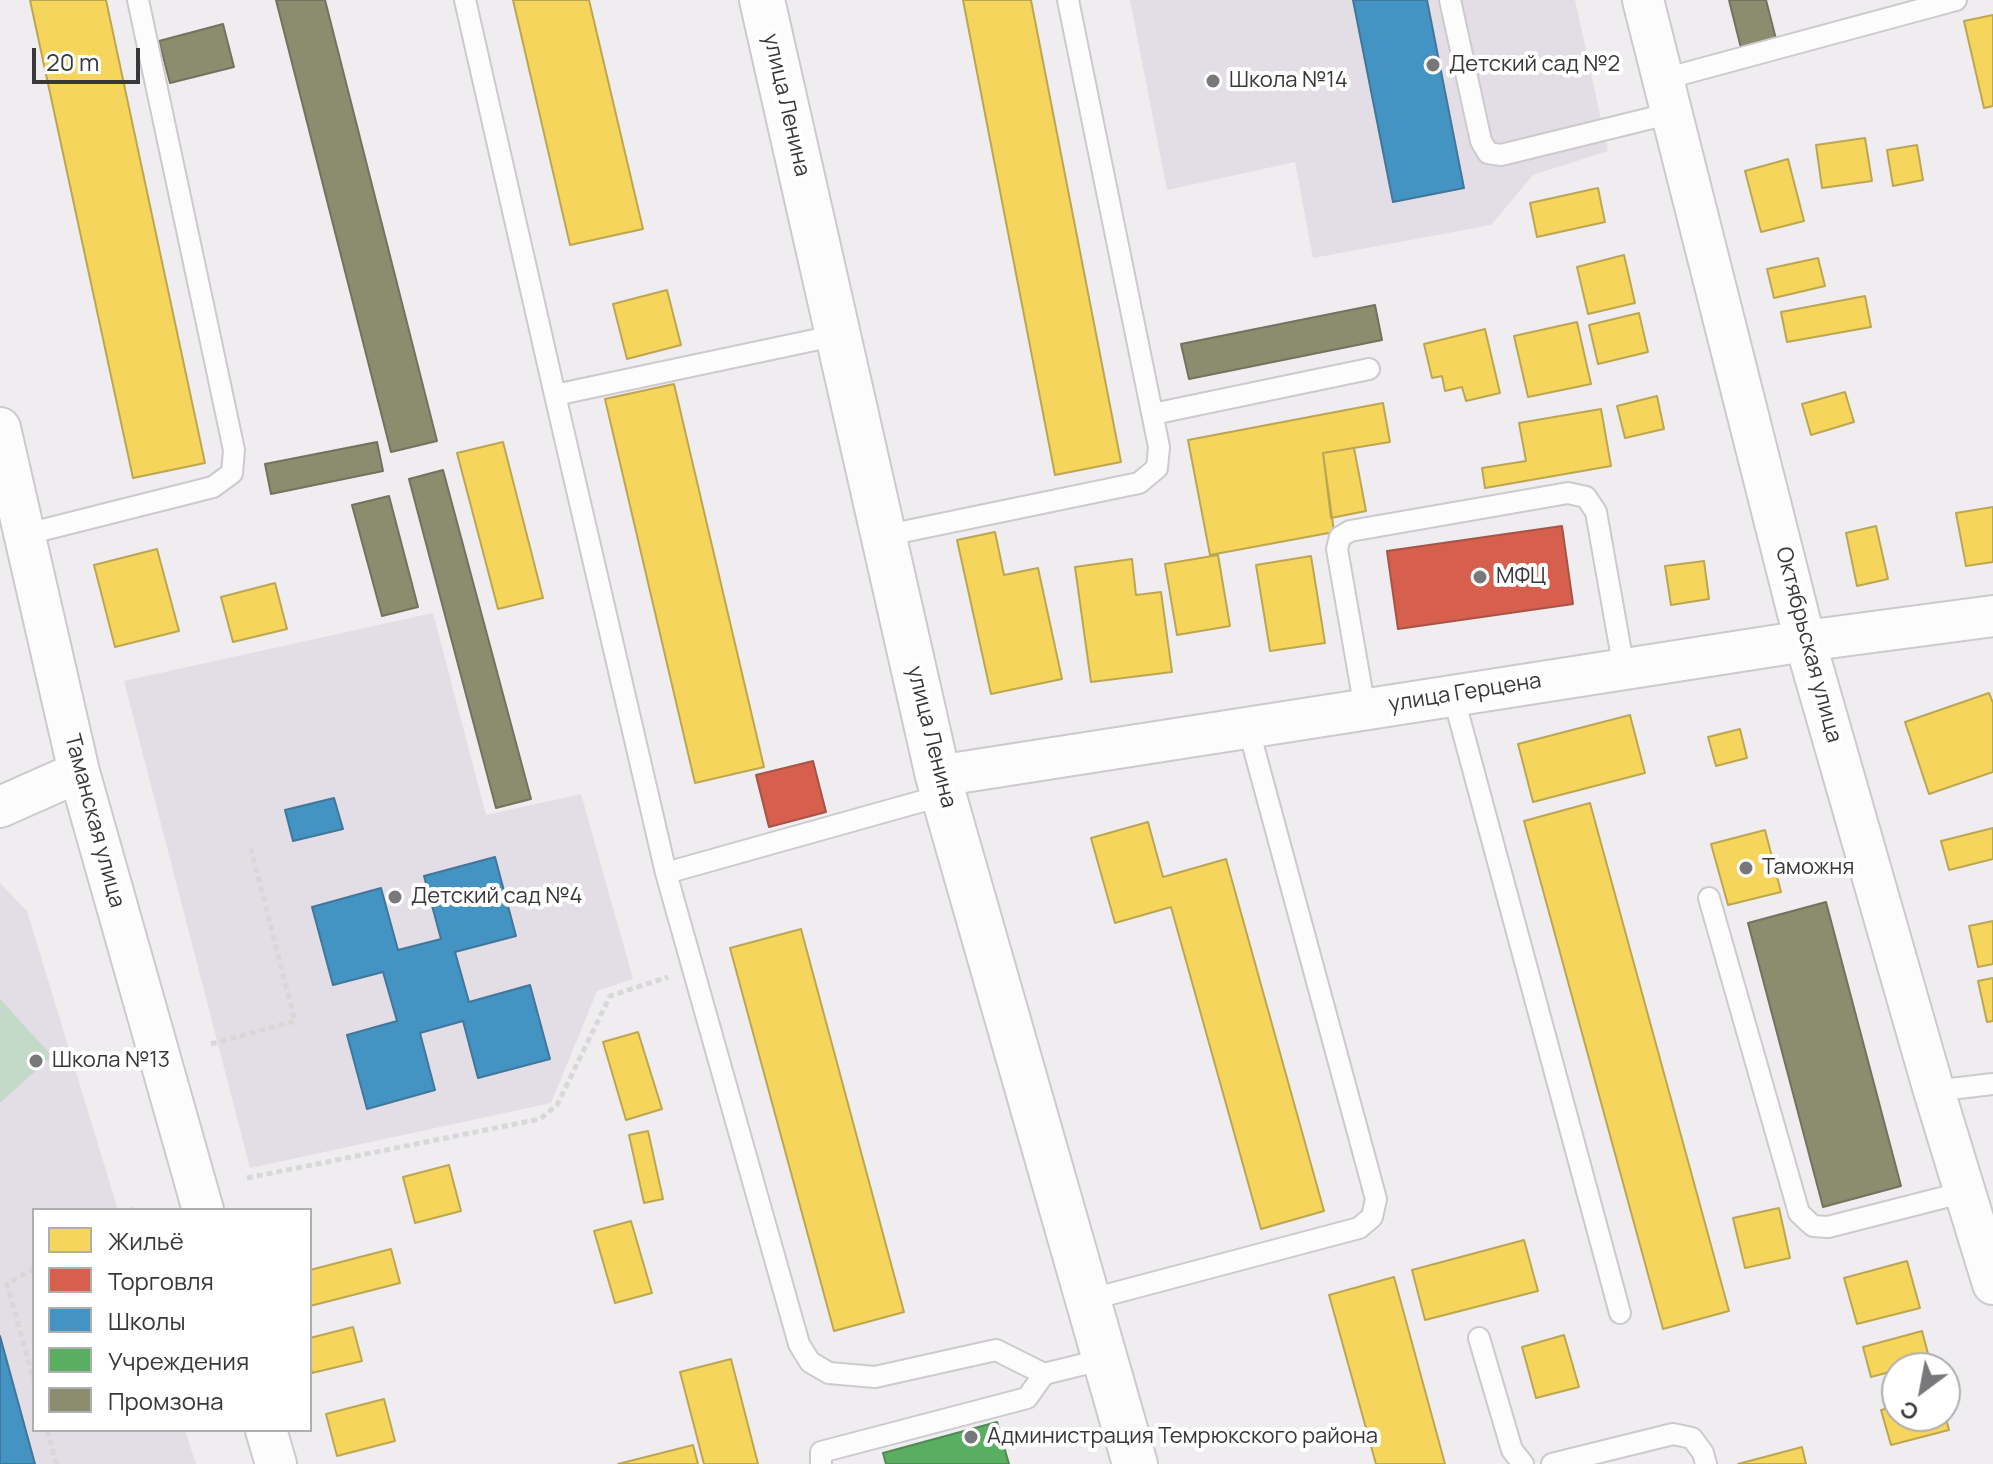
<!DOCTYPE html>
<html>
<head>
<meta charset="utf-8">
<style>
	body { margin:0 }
	#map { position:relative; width:1993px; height:1464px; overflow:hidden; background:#efedf0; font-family:Manrope,sans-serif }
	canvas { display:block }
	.legend { position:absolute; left:32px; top:1208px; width:280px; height:224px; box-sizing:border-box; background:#fff; border:2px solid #afafb0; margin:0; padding:10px 14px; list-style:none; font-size:24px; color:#383739 }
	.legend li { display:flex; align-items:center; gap:16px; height:40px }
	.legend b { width:40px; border:2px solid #afafb0 }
	.north { position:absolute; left:1881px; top:1352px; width:80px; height:80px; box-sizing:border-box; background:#fff; border:2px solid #afafb0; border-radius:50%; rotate:212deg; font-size:22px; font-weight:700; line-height:32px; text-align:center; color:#383739 }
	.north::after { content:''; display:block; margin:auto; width:28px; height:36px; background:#787779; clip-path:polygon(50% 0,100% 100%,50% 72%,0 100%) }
	.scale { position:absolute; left:32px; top:48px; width:108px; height:36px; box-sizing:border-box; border:4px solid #383739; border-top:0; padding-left:10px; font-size:24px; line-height:28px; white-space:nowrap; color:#383739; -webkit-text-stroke:6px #fff; paint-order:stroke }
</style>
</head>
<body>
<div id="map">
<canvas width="1993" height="1464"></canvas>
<ul class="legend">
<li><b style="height:22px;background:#f6d55c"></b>Жильё</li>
<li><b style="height:22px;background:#d6604d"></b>Торговля</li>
<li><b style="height:22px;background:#4393c3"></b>Школы</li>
<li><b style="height:22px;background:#5aae61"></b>Учреждения</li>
<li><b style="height:22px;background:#8c8c6e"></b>Промзона</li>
</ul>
<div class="north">С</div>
<div class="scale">20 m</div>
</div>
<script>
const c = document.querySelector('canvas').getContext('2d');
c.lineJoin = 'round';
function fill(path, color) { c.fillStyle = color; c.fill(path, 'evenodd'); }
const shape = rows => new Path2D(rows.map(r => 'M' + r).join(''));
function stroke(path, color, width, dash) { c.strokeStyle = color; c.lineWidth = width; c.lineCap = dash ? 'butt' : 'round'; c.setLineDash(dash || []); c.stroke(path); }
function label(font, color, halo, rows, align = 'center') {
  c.font = font + ' Manrope,sans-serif'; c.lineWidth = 8; c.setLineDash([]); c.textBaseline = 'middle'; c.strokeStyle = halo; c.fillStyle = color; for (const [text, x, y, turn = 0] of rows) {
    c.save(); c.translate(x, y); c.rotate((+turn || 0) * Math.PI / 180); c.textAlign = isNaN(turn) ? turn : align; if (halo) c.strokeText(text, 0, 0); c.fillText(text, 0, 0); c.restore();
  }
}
const built = shape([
	[1130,0,1575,0,1608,151,1533,175,1491,225,1313,258,1295,162,1167,190],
	[433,613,486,815,581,794,633,979,597,991,551,1103,250,1168,124,681],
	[0,883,27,911,118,1210,34,1210,34,1430,185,1430,196,1464,0,1464]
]);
const green = shape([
	[0,999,52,1056,0,1103]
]);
const homes = shape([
	[30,0,106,0,205,463,133,478,30,0],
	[513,0,589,0,643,229,570,245,513,0],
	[963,0,1031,0,1121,462,1055,475,963,0],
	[1993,15,1993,106,1984,108,1964,21,1993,15],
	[1865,138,1872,181,1822,188,1816,145,1865,138],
	[1917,145,1923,180,1893,186,1887,150,1917,145],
	[1788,159,1804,221,1761,232,1745,171,1788,159],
	[1598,188,1605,222,1537,237,1530,203,1598,188],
	[1624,255,1635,303,1588,314,1577,267,1624,255],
	[1818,258,1825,286,1774,298,1767,269,1818,258],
	[667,290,681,345,627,359,613,304,667,290],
	[1865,296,1871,327,1787,342,1781,312,1865,296],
	[1639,313,1648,352,1598,364,1589,325,1639,313],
	[1577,322,1591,384,1528,397,1514,336,1577,322],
	[1485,329,1500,393,1466,401,1462,387,1445,391,1442,376,1432,378,1424,344,1485,329],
	[674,384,764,767,695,783,605,399,674,384],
	[1845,392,1854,422,1811,435,1802,404,1845,392],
	[1657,396,1664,429,1625,438,1617,406,1657,396],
	[1383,403,1390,442,1323,453,1334,532,1210,555,1188,440,1383,403],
	[1601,409,1611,466,1485,488,1482,468,1526,461,1519,423,1601,409],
	[503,442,543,598,498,609,457,453,503,442],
	[1354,448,1366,511,1331,518,1323,453,1354,448],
	[1993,507,1993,562,1966,566,1956,513,1993,507],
	[1876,526,1888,579,1857,586,1846,533,1876,526],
	[995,532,1004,575,1038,568,1062,679,991,694,957,540,995,532],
	[157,549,179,631,115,647,94,565,157,549],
	[1218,555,1230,626,1177,635,1165,564,1218,555],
	[1311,556,1325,643,1270,651,1256,565,1311,556],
	[1132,559,1136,595,1161,592,1172,672,1091,682,1075,567,1132,559],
	[1704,561,1709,599,1671,605,1665,566,1704,561],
	[275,583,287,629,233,642,221,597,275,583],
	[1989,693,1993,703,1993,772,1929,794,1905,722,1989,693],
	[1630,715,1645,773,1533,802,1518,744,1630,715],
	[1740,729,1747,758,1716,766,1708,737,1740,729],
	[1590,803,1729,1311,1663,1329,1524,821,1590,803],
	[1148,822,1163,877,1226,859,1324,1211,1261,1229,1171,907,1115,923,1091,838,1148,822],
	[1993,828,1993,859,1949,870,1941,841,1993,828],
	[1765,830,1781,892,1728,905,1711,844,1765,830],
	[1993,921,1993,964,1978,967,1969,926,1993,921],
	[801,929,904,1312,834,1331,730,948,801,929],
	[1993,978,1993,1021,1987,1022,1978,981,1993,978],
	[638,1032,662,1109,626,1120,603,1042,638,1032],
	[648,1131,663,1199,644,1203,629,1135,648,1131],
	[449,1165,461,1211,415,1223,403,1177,449,1165],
	[1779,1208,1790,1258,1745,1268,1733,1218,1779,1208],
	[631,1221,652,1293,615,1303,594,1231,631,1221],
	[1524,1240,1538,1291,1425,1320,1412,1270,1524,1240],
	[391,1249,400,1283,310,1306,310,1270,391,1249],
	[1907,1261,1920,1308,1857,1324,1844,1278,1907,1261],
	[1394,1277,1445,1464,1376,1464,1329,1295,1394,1277],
	[353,1327,362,1361,312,1373,310,1364,310,1338,353,1327],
	[1922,1331,1930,1361,1905,1368,1897,1368,1897,1370,1871,1377,1863,1347,1922,1331],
	[1564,1335,1579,1387,1536,1398,1522,1347,1564,1335],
	[731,1359,758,1464,704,1464,680,1372,731,1359],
	[384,1399,395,1441,337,1456,326,1414,384,1399],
	[1897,1406,1897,1416,1945,1415,1949,1430,1891,1445,1881,1410,1897,1406],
	[693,1445,698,1464,618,1464,693,1445],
	[1802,1447,1806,1464,1738,1464,1802,1447]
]);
const shops = shape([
	[1562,526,1573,604,1398,629,1387,551,1562,526],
	[813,761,826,812,769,827,756,775,813,761]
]);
const schools = shape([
	[1353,0,1427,0,1464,188,1393,202,1353,0],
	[334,798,343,829,293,841,285,810,334,798],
	[495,857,516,936,455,952,469,1002,530,985,550,1059,478,1078,463,1021,420,1033,435,1090,367,1109,347,1035,397,1021,383,972,333,985,312,907,381,888,398,950,441,939,424,876,495,857],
	[0,1336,35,1464,0,1464,0,1336]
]);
const public = shape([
	[997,1422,1009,1464,886,1464,883,1453,997,1422]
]);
const industry = shape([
	[276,0,325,0,437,441,391,452,276,0],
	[1729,0,1766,0,1776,39,1741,48,1729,0],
	[223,24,234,67,170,83,159,41,223,24],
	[1375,305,1382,340,1189,379,1181,344,1375,305],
	[377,442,383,471,271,494,265,464,377,442],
	[443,470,531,799,496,808,409,479,443,470],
	[389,496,418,607,382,616,352,505,389,496],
	[1826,902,1901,1186,1823,1207,1748,923,1826,902]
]);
const path = shape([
	[211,1044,295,1021,251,849],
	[247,1178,540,1119,557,1105,610,996,668,977],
	[131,1210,133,1209],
	[34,1268,7,1284,34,1382],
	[47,1430,56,1464]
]);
const service = shape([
	[465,0,555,395],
	[1450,0,1481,141,1488,153,1501,155,1672,113],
	[1664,79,1956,0],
	[1153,414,1369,369],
	[23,535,213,487,232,473,234,450,138,0],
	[883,536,1139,483,1157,468,1159,447,1068,0],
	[1453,695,1620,1313],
	[1365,709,1337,549,1340,537,1350,531,1568,493,1586,497,1596,512,1624,669],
	[944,795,666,873,799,1344,810,1362,829,1373,875,1377,996,1350,1044,1374],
	[666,873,555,395,838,335],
	[1709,898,1799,1213,1813,1226,1828,1227,1965,1192],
	[1934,1091,1993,1084],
	[1088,1300,1359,1228,1372,1217,1376,1199,1248,727],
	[1479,1338,1512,1450,1523,1464],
	[821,1464,821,1452,1027,1398,1044,1374,1105,1359],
	[1552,1464,1673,1434,1692,1438,1703,1453,1706,1464]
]);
const minor = shape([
	[1643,0,1805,641,1934,1091,1993,1284],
	[0,428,79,772,203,1210],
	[938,776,1805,641,1993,616],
	[0,807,79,772],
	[266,1430,276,1464]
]);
const tertiary = shape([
	[762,0,938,776,1135,1464]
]);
const markers = [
	[1433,65,8,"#787779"],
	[1213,81,8,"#787779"],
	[1480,577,8,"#787779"],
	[1746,868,8,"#787779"],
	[395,897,8,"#787779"],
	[36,1061,8,"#787779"],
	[971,1437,8,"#787779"]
];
const poiNames = [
	["Детский сад №2",1449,65],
	["Школа №14",1229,81],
	["МФЦ",1496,577],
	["Таможня",1762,868],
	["Детский сад №4",411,897],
	["Школа №13",52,1061],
	["Администрация Темрюкского района",987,1437]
];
const streetNames = [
	["улица Ленина",786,105,77],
	["Октябрьская улица",1808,645,75],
	["улица Герцена",1465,693,-9],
	["улица Ленина",931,737,76],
	["Таманская улица",94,821,75]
];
fill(built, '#e3dde5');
fill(green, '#c4dac8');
fill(homes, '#f6d55c');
stroke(homes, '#bda652', 2);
fill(shops, '#d6604d');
stroke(shops, '#a75447', 2);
fill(schools, '#4393c3');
stroke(schools, '#40779a', 2);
fill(public, '#5aae61');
stroke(public, '#508a55', 2);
fill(industry, '#8c8c6e');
stroke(industry, '#73725e', 2);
stroke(service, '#cccacc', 24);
stroke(minor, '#cccacc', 44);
stroke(tertiary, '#cccacc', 48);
stroke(path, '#d8d8d8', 5, [6, 4]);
stroke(service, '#fdfcfd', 20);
stroke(minor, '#fdfcfd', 40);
stroke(tertiary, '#fdfcfd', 44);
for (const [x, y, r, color] of markers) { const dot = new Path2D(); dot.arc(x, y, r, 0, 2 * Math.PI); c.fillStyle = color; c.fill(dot); stroke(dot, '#fff', 3); }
label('22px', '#383739', '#fff', poiNames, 'left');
label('22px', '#383739', '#fff', streetNames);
</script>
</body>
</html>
